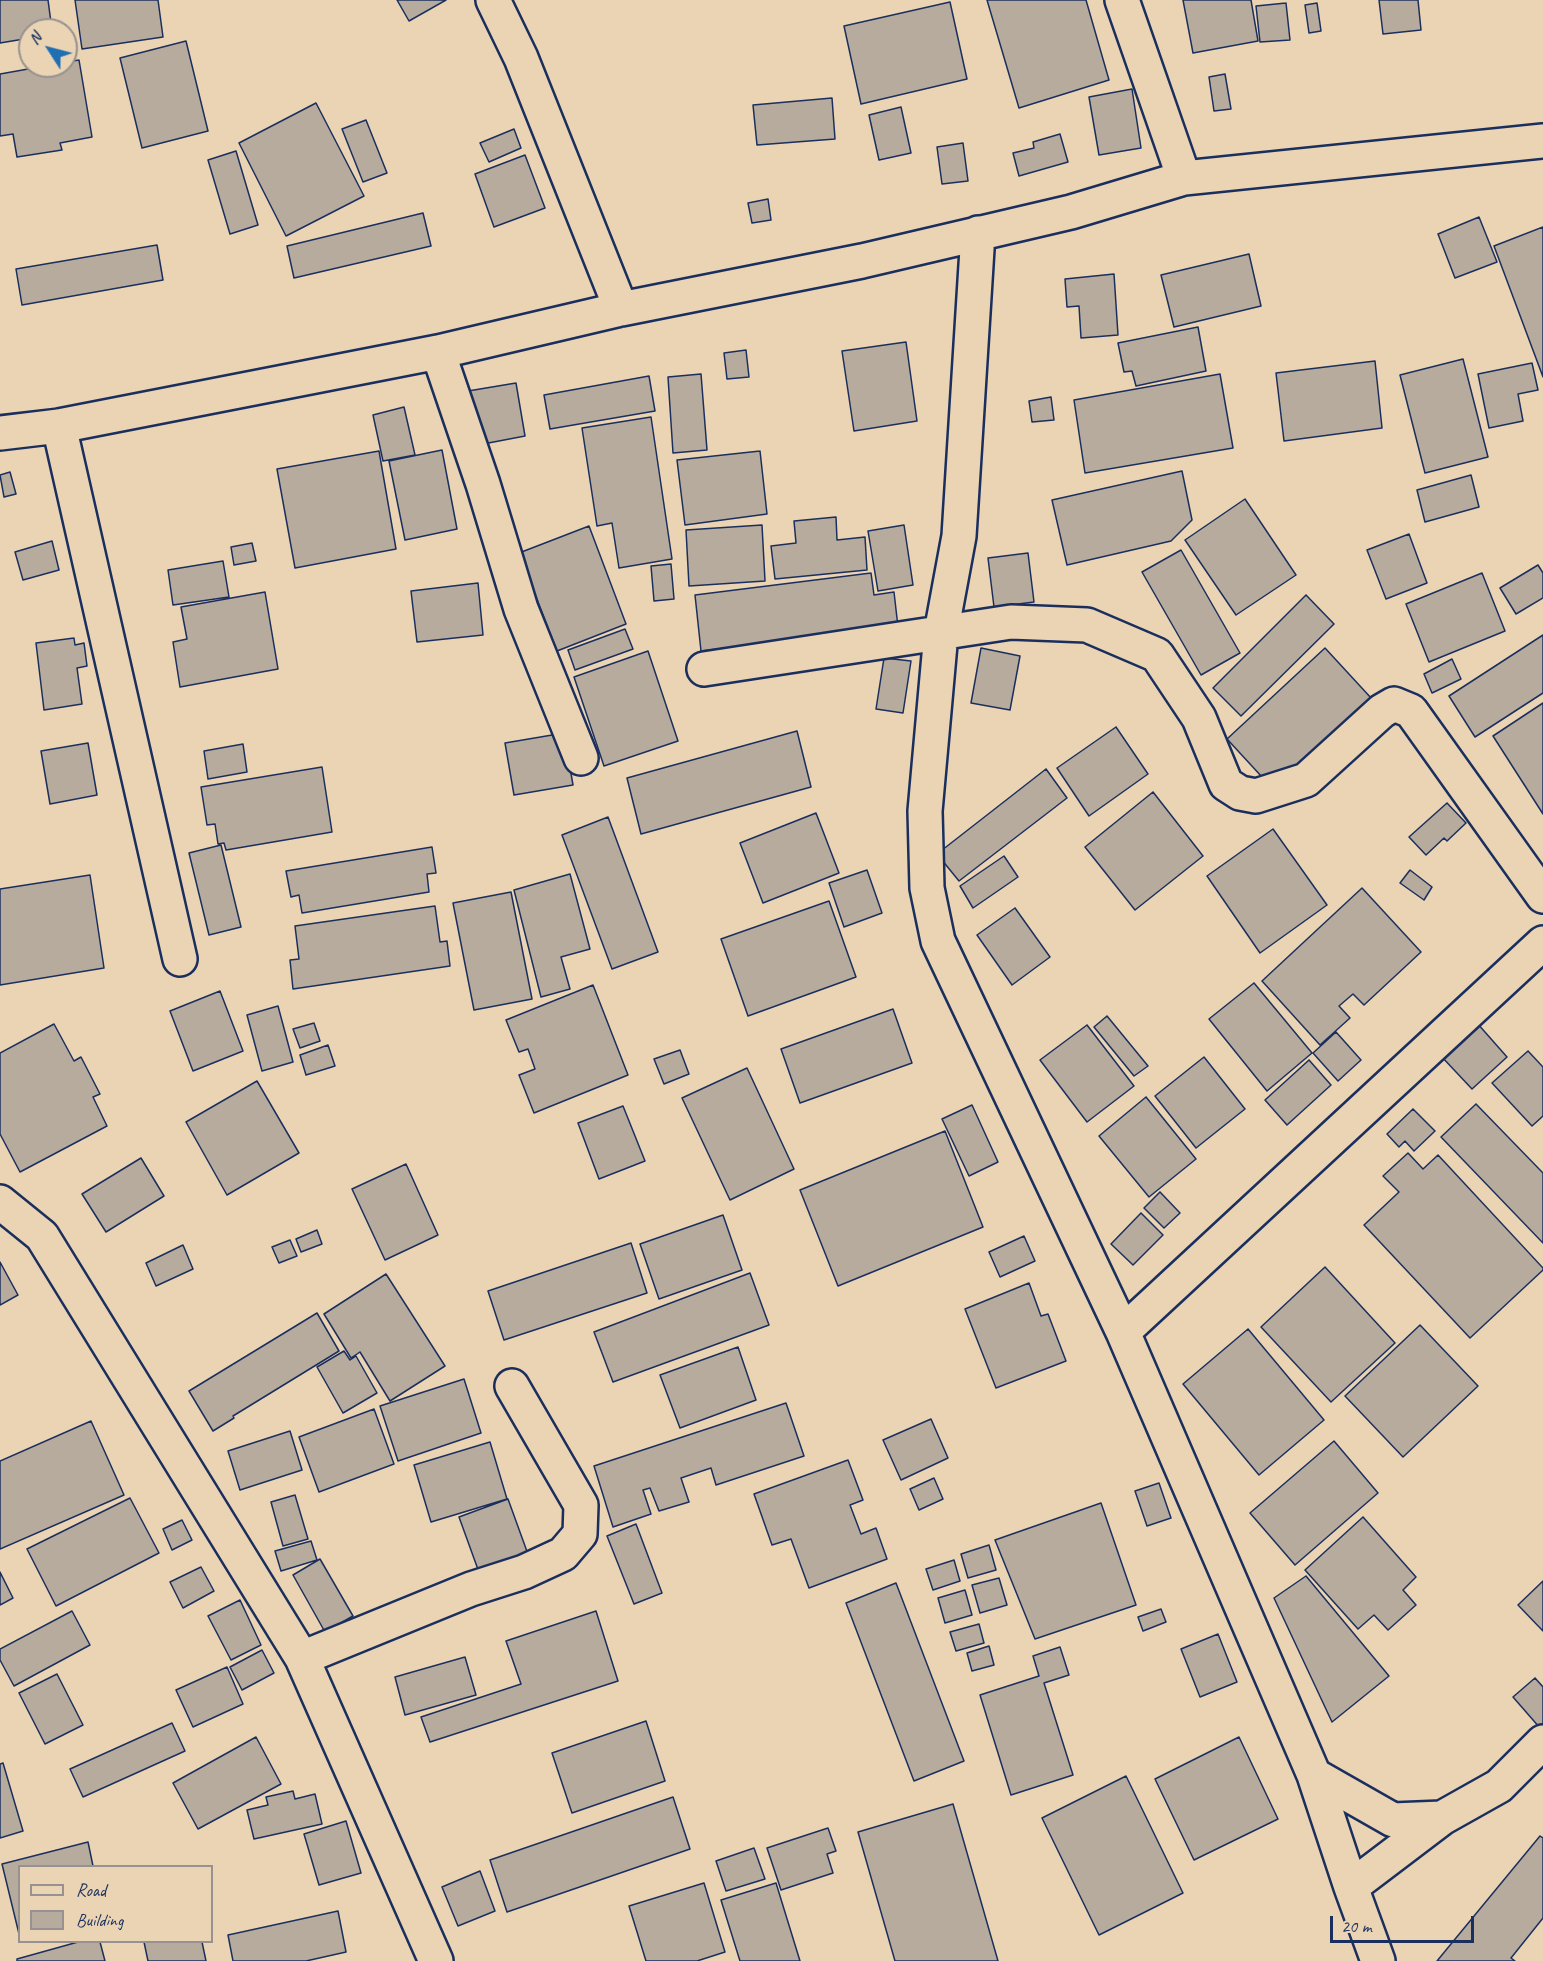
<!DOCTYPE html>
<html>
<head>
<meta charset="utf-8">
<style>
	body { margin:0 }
	#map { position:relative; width:1543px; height:1961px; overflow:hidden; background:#ead4b3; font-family:Caveat,sans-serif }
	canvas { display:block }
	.legend { position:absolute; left:18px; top:1865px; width:195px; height:78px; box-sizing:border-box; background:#ead4b3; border:2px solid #979291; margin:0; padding:8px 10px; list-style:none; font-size:18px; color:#1b2f5e }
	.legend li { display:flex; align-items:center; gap:12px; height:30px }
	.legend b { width:30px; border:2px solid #979291 }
	.north { position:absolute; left:18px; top:18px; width:60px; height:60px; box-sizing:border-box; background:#ead4b3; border:2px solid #979291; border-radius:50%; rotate:306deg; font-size:16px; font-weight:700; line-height:24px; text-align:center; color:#1b2f5e }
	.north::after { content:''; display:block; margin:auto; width:21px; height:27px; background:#1f6fb2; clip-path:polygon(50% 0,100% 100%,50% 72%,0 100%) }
	.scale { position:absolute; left:1330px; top:1916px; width:144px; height:27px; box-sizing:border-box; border:3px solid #1b2f5e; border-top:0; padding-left:8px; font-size:18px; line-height:21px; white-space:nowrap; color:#1b2f5e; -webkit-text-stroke:4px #ead4b3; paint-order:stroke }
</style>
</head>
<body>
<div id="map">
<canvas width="1543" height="1961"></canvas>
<ul class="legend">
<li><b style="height:8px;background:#ead4b3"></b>Road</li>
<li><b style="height:16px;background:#b7ab9e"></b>Building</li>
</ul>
<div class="north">N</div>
<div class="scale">20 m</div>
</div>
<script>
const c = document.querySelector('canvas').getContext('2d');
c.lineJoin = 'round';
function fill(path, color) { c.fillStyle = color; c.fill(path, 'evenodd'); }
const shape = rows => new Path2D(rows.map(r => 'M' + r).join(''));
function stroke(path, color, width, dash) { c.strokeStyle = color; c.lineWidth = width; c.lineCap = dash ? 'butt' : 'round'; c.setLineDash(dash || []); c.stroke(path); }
const building = shape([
	[0,0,48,0,52,30,30,30,30,38,0,43,0,0],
	[75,0,158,0,163,37,82,49,75,0],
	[397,0,446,0,409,21,397,0],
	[987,0,1086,0,1109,80,1019,108,987,0],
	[1183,0,1251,0,1258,41,1193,53,1183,0],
	[1379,0,1418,0,1421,30,1383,34,1379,0],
	[950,2,967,79,861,104,844,26,950,2],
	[1286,3,1290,40,1260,42,1256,6,1286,3],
	[1317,3,1321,31,1309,33,1305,5,1317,3],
	[186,41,208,131,142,148,120,58,186,41],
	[79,60,92,137,60,143,62,150,17,157,13,134,0,136,0,74,45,66,66,66,66,62,79,60],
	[1225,74,1231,109,1214,111,1209,77,1225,74],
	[1132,89,1141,148,1099,155,1089,97,1132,89],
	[832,98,835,139,757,145,753,105,832,98],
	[316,103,364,196,286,236,239,143,316,103],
	[901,107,911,153,879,160,869,115,901,107],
	[366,120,387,173,363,182,342,129,366,120],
	[514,129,521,148,489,162,480,143,514,129],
	[1060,134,1068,162,1019,176,1013,153,1034,148,1033,142,1060,134],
	[963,143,968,181,942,184,937,147,963,143],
	[236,151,258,225,230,234,208,160,236,151],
	[525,155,545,208,494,227,475,174,525,155],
	[768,199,771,220,752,223,748,203,768,199],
	[423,213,431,246,294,278,287,246,423,213],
	[1479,217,1497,262,1455,278,1438,234,1479,217],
	[1543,227,1543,377,1494,246,1543,227],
	[157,245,163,280,22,305,16,269,157,245],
	[1249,254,1261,306,1174,327,1161,275,1249,254],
	[1114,274,1118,335,1081,338,1079,306,1067,307,1065,279,1114,274],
	[1198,327,1206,371,1136,386,1132,371,1124,372,1118,343,1198,327],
	[906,342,917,421,854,431,842,351,906,342],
	[746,350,749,377,727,379,724,353,746,350],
	[1463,359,1488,457,1425,473,1400,375,1463,359],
	[1375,361,1382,428,1284,441,1276,373,1375,361],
	[1532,363,1538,390,1518,394,1523,421,1489,428,1478,374,1532,363],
	[701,374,707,450,673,453,668,377,701,374],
	[1220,374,1233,448,1085,473,1074,400,1220,374],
	[649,376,655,411,550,429,544,395,649,376],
	[516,383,525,436,478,445,468,391,516,383],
	[1051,397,1054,420,1032,422,1029,401,1051,397],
	[404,407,415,455,383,461,373,415,404,407],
	[651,417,672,559,619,568,612,523,597,526,582,428,651,417],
	[442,450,457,529,405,540,389,461,442,450],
	[379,451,396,549,295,568,277,469,379,451],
	[760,451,767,514,685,525,677,460,760,451],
	[1182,471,1192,520,1171,541,1067,565,1052,500,1182,471],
	[10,472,16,494,4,497,0,475,10,472],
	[1471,475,1479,507,1425,522,1417,490,1471,475],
	[1245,499,1296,575,1236,615,1185,540,1245,499],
	[836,517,837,540,865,537,867,570,775,579,771,546,796,543,794,521,836,517],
	[762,525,765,581,689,586,686,530,762,525],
	[904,525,913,585,878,591,868,531,904,525],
	[589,526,626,624,557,651,519,553,589,526],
	[1409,534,1427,583,1386,599,1367,550,1409,534],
	[52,541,59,570,23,580,15,552,52,541],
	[252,543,256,561,234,565,231,547,252,543],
	[1181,550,1240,653,1201,675,1142,572,1181,550],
	[1028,553,1034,602,994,607,988,558,1028,553],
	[223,561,229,597,173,605,168,570,223,561],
	[671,564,674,599,654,601,651,566,671,564],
	[1538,565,1543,573,1543,598,1516,614,1500,588,1538,565],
	[871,573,874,595,894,592,898,627,701,651,695,595,871,573],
	[1482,573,1505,631,1429,662,1406,604,1482,573],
	[478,583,483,635,417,642,411,591,478,583],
	[265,592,278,669,180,687,173,642,187,639,181,607,265,592],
	[1306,595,1334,624,1241,716,1213,688,1306,595],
	[625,629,633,649,575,670,568,650,625,629],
	[1543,635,1543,693,1475,737,1449,696,1543,635],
	[74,638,75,645,84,643,87,666,77,668,82,704,44,710,36,643,74,638],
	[981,648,1020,656,1010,710,971,703,981,648],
	[1325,648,1372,699,1274,790,1227,739,1325,648],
	[648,651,678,741,604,766,574,677,648,651],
	[884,658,911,661,903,713,876,709,884,658],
	[1452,659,1461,679,1432,693,1424,674,1452,659],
	[1543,703,1543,814,1493,736,1543,703],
	[1116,727,1148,774,1089,816,1057,768,1116,727],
	[797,731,811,787,641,834,627,778,797,731],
	[564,733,573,785,514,795,505,743,564,733],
	[88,743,97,795,50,804,41,751,88,743],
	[243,744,247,772,208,779,204,751,243,744],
	[322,767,332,832,226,850,224,843,218,844,215,824,207,825,201,787,322,767],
	[1046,769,1067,798,959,881,937,854,1046,769],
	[1153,792,1203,856,1135,910,1085,847,1153,792],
	[1447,803,1466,823,1447,841,1444,838,1426,855,1409,837,1447,803],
	[816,813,839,873,763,903,740,843,816,813],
	[608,817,658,952,612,969,562,835,608,817],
	[1273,829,1327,905,1260,953,1207,876,1273,829],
	[221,845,241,927,209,935,189,853,221,845],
	[432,847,436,873,427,874,429,892,302,913,299,895,291,897,286,871,432,847],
	[1004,856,1018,877,973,908,960,886,1004,856],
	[867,870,882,913,844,927,829,883,867,870],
	[1410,870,1432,887,1424,900,1400,883,1410,870],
	[570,874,590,949,561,957,570,989,541,997,514,890,570,874],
	[90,875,104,968,0,985,0,889,90,875],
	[1362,888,1421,952,1364,1005,1353,994,1339,1006,1350,1018,1320,1045,1262,981,1362,888],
	[511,892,532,999,474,1010,453,903,511,892],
	[829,901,856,977,748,1016,721,939,829,901],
	[435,906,440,942,447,941,450,966,293,989,290,960,299,959,295,926,435,906],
	[1015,908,1050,957,1012,985,977,935,1015,908],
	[1254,983,1312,1053,1267,1091,1209,1019,1254,983],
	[593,985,628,1075,534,1113,519,1075,535,1069,528,1049,519,1052,506,1020,593,985],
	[220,991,243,1051,193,1071,170,1011,220,991],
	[278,1006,293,1062,262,1071,247,1015,278,1006],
	[893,1009,912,1063,800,1103,781,1049,893,1009],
	[1107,1016,1148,1066,1134,1076,1094,1027,1107,1016],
	[314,1023,320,1041,300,1048,293,1029,314,1023],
	[1477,1023,1507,1057,1472,1089,1441,1056,1477,1023],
	[54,1024,74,1061,81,1057,100,1094,93,1097,107,1126,20,1172,0,1134,0,1053,54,1024],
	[1087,1025,1134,1086,1087,1122,1040,1060,1087,1025],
	[1336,1032,1361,1060,1338,1081,1313,1053,1336,1032],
	[328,1045,335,1066,306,1075,300,1055,328,1045],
	[680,1050,689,1074,664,1084,654,1059,680,1050],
	[1528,1051,1543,1067,1543,1116,1532,1126,1492,1083,1528,1051],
	[1204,1057,1245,1109,1196,1148,1155,1096,1204,1057],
	[1309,1060,1331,1085,1287,1125,1265,1100,1309,1060],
	[747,1068,794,1169,730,1200,682,1098,747,1068],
	[257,1081,299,1153,227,1195,186,1122,257,1081],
	[1146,1097,1196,1159,1149,1197,1099,1136,1146,1097],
	[1476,1104,1543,1173,1543,1243,1441,1137,1476,1104],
	[972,1105,998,1162,969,1176,942,1119,972,1105],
	[623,1106,645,1161,599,1179,578,1123,623,1106],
	[1413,1109,1435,1131,1414,1151,1405,1141,1399,1147,1387,1134,1413,1109],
	[945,1131,983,1227,838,1286,800,1190,945,1131],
	[1408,1153,1423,1169,1438,1155,1543,1268,1543,1270,1470,1338,1364,1225,1399,1192,1383,1176,1408,1153],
	[141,1158,164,1196,106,1232,82,1194,141,1158],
	[406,1164,438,1235,385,1260,352,1189,406,1164],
	[1160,1192,1180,1213,1164,1228,1144,1208,1160,1192],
	[1141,1213,1163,1235,1133,1265,1111,1244,1141,1213],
	[723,1215,742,1270,659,1299,640,1244,723,1215],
	[317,1230,322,1244,301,1252,296,1239,317,1230],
	[1024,1236,1035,1261,1000,1277,989,1252,1024,1236],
	[290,1240,297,1256,279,1263,272,1247,290,1240],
	[631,1243,647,1293,504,1340,488,1291,631,1243],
	[183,1245,193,1269,156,1286,146,1263,183,1245],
	[0,1262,18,1295,0,1305,0,1262],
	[1325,1267,1395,1343,1331,1402,1261,1327,1325,1267],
	[750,1273,769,1325,613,1382,594,1332,750,1273],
	[386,1274,445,1366,390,1401,360,1352,351,1358,324,1314,386,1274],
	[1029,1283,1041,1316,1048,1314,1066,1361,996,1388,965,1309,1029,1283],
	[317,1313,339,1351,233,1416,234,1418,213,1431,189,1391,317,1313],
	[1420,1325,1478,1386,1403,1457,1345,1396,1420,1325],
	[1248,1329,1324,1420,1259,1475,1183,1384,1248,1329],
	[738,1347,756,1400,680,1428,660,1375,738,1347],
	[344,1351,350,1360,356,1356,377,1393,343,1413,317,1367,344,1351],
	[464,1379,481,1433,398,1461,380,1406,464,1379],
	[786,1403,804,1456,716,1485,711,1468,681,1478,689,1502,659,1511,650,1488,643,1490,651,1514,613,1527,594,1466,786,1403],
	[374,1409,394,1464,319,1492,299,1437,374,1409],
	[931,1419,948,1458,901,1480,883,1440,931,1419],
	[91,1421,124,1495,0,1549,0,1461,91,1421],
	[290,1431,302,1470,240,1490,228,1451,290,1431],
	[1334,1441,1378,1493,1295,1565,1250,1513,1334,1441],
	[490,1442,507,1499,431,1522,414,1465,490,1442],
	[848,1460,863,1500,850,1505,861,1534,876,1528,887,1559,809,1588,791,1539,772,1545,754,1494,848,1460],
	[934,1478,943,1499,919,1510,910,1489,934,1478],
	[1159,1483,1171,1518,1147,1526,1135,1491,1159,1483],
	[295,1495,308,1539,283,1546,271,1502,295,1495],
	[130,1498,159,1553,56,1606,27,1549,130,1498],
	[508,1499,529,1557,480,1575,459,1517,508,1499],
	[1101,1503,1136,1605,1035,1639,995,1540,1101,1503],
	[1363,1517,1416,1577,1403,1590,1416,1605,1388,1630,1374,1615,1358,1629,1305,1570,1363,1517],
	[182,1520,192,1540,172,1550,163,1529,182,1520],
	[636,1524,662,1593,634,1604,607,1536,636,1524],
	[311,1541,317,1560,281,1571,275,1551,311,1541],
	[989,1545,996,1570,968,1578,961,1554,989,1545],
	[320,1559,353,1616,325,1632,293,1575,320,1559],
	[954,1560,960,1581,933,1590,926,1569,954,1560],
	[201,1567,214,1591,183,1608,170,1582,201,1567],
	[0,1572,13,1598,0,1605,0,1572],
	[1306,1576,1389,1676,1332,1722,1274,1598,1306,1576],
	[999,1578,1007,1605,980,1613,972,1585,999,1578],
	[1543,1581,1543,1631,1518,1605,1543,1581],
	[896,1583,964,1761,914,1781,846,1603,896,1583],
	[965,1590,972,1615,945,1623,938,1598,965,1590],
	[240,1600,261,1645,231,1660,208,1616,240,1600],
	[1161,1609,1166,1622,1143,1631,1138,1617,1161,1609],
	[72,1611,90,1645,14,1686,0,1660,0,1649,72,1611],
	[596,1611,618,1681,430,1742,421,1717,521,1684,506,1641,596,1611],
	[979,1624,984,1643,956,1651,950,1632,979,1624],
	[1218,1634,1237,1682,1200,1697,1181,1649,1218,1634],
	[989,1646,994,1665,972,1671,967,1653,989,1646],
	[1060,1647,1069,1675,1044,1683,1073,1775,1011,1795,980,1695,1039,1676,1033,1656,1060,1647],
	[262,1650,274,1673,242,1690,230,1667,262,1650],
	[465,1657,476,1695,405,1715,395,1677,465,1657],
	[227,1667,243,1704,193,1727,176,1690,227,1667],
	[57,1674,83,1725,45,1744,19,1693,57,1674],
	[1535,1678,1543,1687,1543,1726,1540,1728,1513,1697,1535,1678],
	[646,1721,665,1781,572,1813,552,1753,646,1721],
	[172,1723,185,1751,83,1797,70,1769,172,1723],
	[256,1737,281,1784,198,1829,173,1783,256,1737],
	[1239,1737,1278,1819,1194,1860,1155,1779,1239,1737],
	[3,1763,23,1831,0,1838,0,1764,3,1763],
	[1126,1776,1183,1893,1099,1935,1042,1818,1126,1776],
	[293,1791,295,1799,315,1794,322,1824,254,1839,247,1810,268,1805,266,1797,293,1791],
	[673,1797,690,1849,507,1912,490,1860,673,1797],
	[953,1804,998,1961,895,1961,858,1832,953,1804],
	[346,1821,361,1873,319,1885,304,1834,346,1821],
	[828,1828,836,1851,827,1854,833,1873,781,1890,767,1848,828,1828],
	[1540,1836,1543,1838,1543,1918,1511,1958,1515,1961,1437,1961,1540,1836],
	[88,1842,93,1866,20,1866,20,1938,2,1864,88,1842],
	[754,1848,765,1879,726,1891,716,1861,754,1848],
	[480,1871,495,1911,458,1926,442,1887,480,1871],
	[704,1883,725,1952,697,1961,646,1961,629,1906,704,1883],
	[776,1883,800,1961,740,1961,721,1900,776,1883],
	[338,1911,346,1952,306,1961,233,1961,228,1935,338,1911],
	[78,1942,100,1942,105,1961,17,1961,17,1959,78,1942],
	[144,1942,202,1942,206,1961,148,1961,144,1942]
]);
const street = shape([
	[493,0,521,58,621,309],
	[1122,0,1184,178],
	[978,233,959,536,941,633,925,811,927,888,938,941,1123,1332,1314,1775,1351,1887,1378,1961],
	[438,352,483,484,521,609,581,758],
	[59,426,180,959],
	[0,433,59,426,438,352,621,309,862,261,1071,212,1184,178,1543,141],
	[704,669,1011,622,1087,625,1157,655,1199,718,1226,784,1240,793,1256,796,1306,780,1382,711,1394,704,1411,711,1543,896],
	[0,1202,42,1236,302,1658,436,1961],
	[1123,1332,1543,943],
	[302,1658,471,1589,524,1572,563,1554,580,1534,581,1505,512,1386],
	[1314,1775,1393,1820,1442,1818,1499,1786,1543,1742],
	[1351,1887,1442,1818]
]);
fill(building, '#b7ab9e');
stroke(building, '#1b2f5e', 1.5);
stroke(street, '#1b2f5e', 38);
stroke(street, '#ead4b3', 33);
</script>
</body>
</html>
